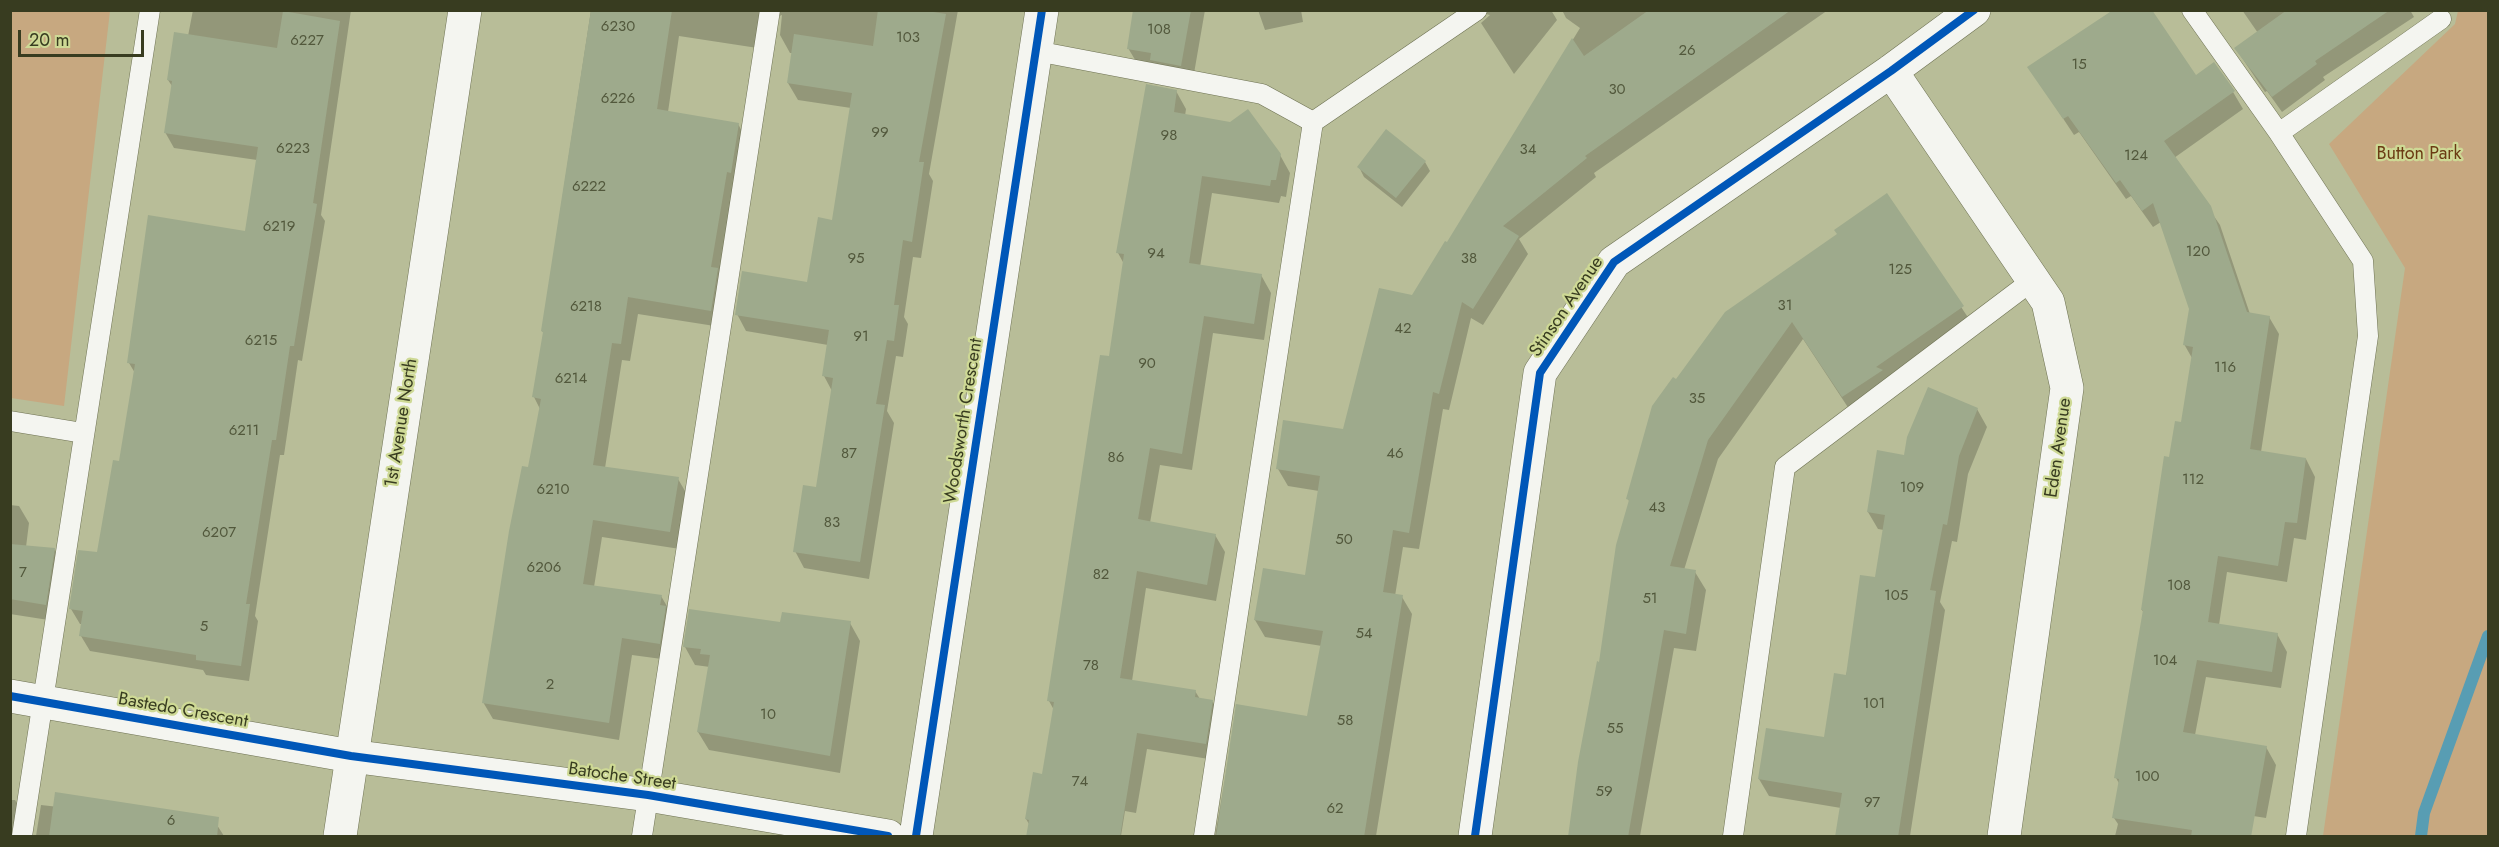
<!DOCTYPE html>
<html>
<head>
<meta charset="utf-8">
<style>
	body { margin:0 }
	#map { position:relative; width:2499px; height:847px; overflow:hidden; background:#b8bd98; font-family:Jost,sans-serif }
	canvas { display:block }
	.frame { position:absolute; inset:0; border:12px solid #383c20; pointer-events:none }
	.scale { position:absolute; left:18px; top:30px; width:126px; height:27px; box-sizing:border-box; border:3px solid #383c20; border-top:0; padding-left:8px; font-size:18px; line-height:21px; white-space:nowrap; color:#383c20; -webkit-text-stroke:4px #ced995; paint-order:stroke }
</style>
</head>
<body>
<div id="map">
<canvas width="2499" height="847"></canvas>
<div class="frame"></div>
<div class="scale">20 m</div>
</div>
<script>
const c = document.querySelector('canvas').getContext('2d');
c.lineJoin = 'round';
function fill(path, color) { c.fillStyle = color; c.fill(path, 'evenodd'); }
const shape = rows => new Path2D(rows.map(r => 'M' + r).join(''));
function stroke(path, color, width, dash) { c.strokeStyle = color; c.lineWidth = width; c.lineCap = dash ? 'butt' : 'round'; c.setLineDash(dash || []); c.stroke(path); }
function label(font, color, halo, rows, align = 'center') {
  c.font = font + ' Jost,sans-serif'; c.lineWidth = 4.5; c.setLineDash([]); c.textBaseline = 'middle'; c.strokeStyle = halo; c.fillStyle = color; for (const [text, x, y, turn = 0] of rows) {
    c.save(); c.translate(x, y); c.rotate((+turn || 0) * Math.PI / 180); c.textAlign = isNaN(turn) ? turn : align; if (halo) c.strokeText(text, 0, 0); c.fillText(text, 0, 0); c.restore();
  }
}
const green = shape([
	[11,10,110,11,64,406,11,398],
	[2458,11,2488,11,2488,836,2323,836,2405,268,2329,144,2455,24]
]);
const shadow = shape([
	[193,10,351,10,321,215,325,221,302,361,298,360,284,455,280,455,255,616,258,621,249,681,206,675,203,670,90,651,81,636,83,624,80,624,71,609,98,553,120,463,135,373,129,363,246,233,257,160,174,148,165,132,172,86,168,80,188,36],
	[591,10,958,10,929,174,933,181,921,258,913,257,904,317,908,324,903,357,896,356,887,411,894,423,869,579,804,568,795,551,818,489,832,391,824,376,828,345,746,331,737,314,809,283,833,221,851,108,798,100,788,83,793,53,790,53,780,35,782,15,770,20,764,49,679,36,668,112,738,124,748,142,721,327,638,314,630,361,622,360,605,468,678,479,688,496,680,549,602,537,594,587,661,596,671,613,669,660,632,655,619,740,493,719,483,702,540,409,534,397,544,334,542,331],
	[1134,10,1205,10,1192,85,1140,68,1128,48],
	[1258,10,1301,10,1303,22,1265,30],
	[1471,10,1551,10,1557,20,1514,74,1481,23,1490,15],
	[1562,10,1828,10,1594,173,1596,177,1519,239,1528,254,1483,325,1471,318,1449,410,1443,409,1419,549,1403,547,1395,596,1402,597,1412,614,1376,836,1215,836,1238,706,1308,717,1322,646,1265,637,1255,620,1306,577,1319,491,1288,486,1278,469,1344,431,1412,297,1448,244,1580,28,1566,18],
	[2242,10,2410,10,2414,17,2323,77,2325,80,2282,112,2267,91,2265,92,2236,49,2258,33],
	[2029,67,2196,77,2233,92,2243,109,2174,158,2220,225,2250,314,2269,317,2279,334,2261,452,2306,459,2315,477,2306,540,2294,538,2287,582,2227,572,2219,625,2277,634,2287,652,2281,688,2206,677,2195,735,2266,747,2276,765,2266,818,2247,815,2244,836,2115,836,2118,824,2114,818,2120,785,2116,778,2144,613,2142,610,2171,459,2182,423,2192,358,2184,344,2190,309,2161,222,2153,227,2131,196,2126,199,2079,132,2074,135],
	[1176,91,1186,109,1185,116,1230,123,1280,155,1290,173,1286,197,1281,196,1279,203,1212,193,1200,267,1261,275,1271,293,1264,340,1213,333,1192,470,1160,465,1150,523,1215,535,1225,552,1216,601,1146,588,1132,681,1195,691,1200,699,1212,701,1222,719,1215,760,1147,749,1136,813,1125,811,1121,836,1027,836,1029,824,1026,819,1043,775,1054,710,1049,701,1110,357,1124,264,1118,253],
	[1425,162,1430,171,1402,207,1364,177,1359,167],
	[1887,195,1973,325,1853,415,1803,339,1718,459,1684,570,1695,572,1706,590,1696,651,1674,648,1640,836,1571,836,1630,503,1628,499,1677,381,1838,235],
	[1977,409,1987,427,1968,474,1957,542,1952,541,1940,602,1945,610,1910,836,1836,836,1841,808,1769,796,1759,779,1825,739,1877,579,1884,530,1878,529,1868,512,1905,456],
	[10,505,19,506,29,523,26,547,54,549,63,566,55,621,10,614],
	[850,623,860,641,840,773,709,750,698,732,710,667,695,665,685,647],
	[10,800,15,800,26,820,23,836,10,836],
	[41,805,217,825,224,836,36,836]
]);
const stream = shape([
	[2421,836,2424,813,2488,636]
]);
const building = shape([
	[591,10,672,10,657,109,739,123,731,173,727,172,711,267,718,268,711,311,628,297,621,344,612,343,593,465,679,477,670,532,593,520,583,584,662,595,660,605,666,606,660,644,622,638,609,723,482,703,509,531,522,466,528,467,541,399,532,397,543,332,541,331],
	[878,10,921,10,946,14,919,162,924,162,912,242,903,240,894,305,899,305,894,341,887,340,876,404,885,405,860,562,793,552,803,485,816,487,833,378,822,376,829,330,735,315,742,271,807,282,818,217,832,220,852,93,787,83,794,34,873,46],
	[1133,10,1191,10,1181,66,1150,60,1151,53,1127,49],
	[1649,10,1791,10,1585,156,1587,158,1503,226,1519,236,1473,309,1462,302,1439,394,1433,392,1409,533,1393,530,1383,592,1403,595,1364,837,1216,837,1236,704,1307,716,1323,631,1254,620,1263,568,1305,575,1320,476,1276,469,1283,420,1343,429,1379,288,1412,295,1445,241,1447,242,1572,38,1584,56],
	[2113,10,2152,10,2196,75,2214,62,2235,91,2164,141,2211,206,2247,312,2270,316,2250,449,2306,458,2297,523,2285,522,2278,566,2218,556,2208,622,2278,633,2272,672,2197,660,2183,732,2267,746,2251,837,2191,837,2192,830,2112,818,2119,779,2114,778,2143,610,2141,610,2164,456,2169,457,2175,421,2181,422,2193,347,2183,345,2189,309,2153,203,2142,211,2120,180,2116,183,2068,116,2063,119,2027,67],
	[2287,10,2390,10,2315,61,2317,64,2272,97,2234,48],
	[283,11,340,21,313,203,317,204,294,346,290,346,276,440,272,440,246,604,250,604,241,666,196,660,196,655,79,636,83,611,69,609,78,550,97,552,113,460,119,461,135,364,127,363,148,215,245,231,258,147,164,133,172,81,167,80,174,32,277,48],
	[1146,84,1177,90,1174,112,1230,122,1248,109,1281,154,1276,180,1271,180,1270,186,1202,176,1189,263,1262,274,1254,324,1204,316,1182,454,1150,448,1138,519,1216,534,1207,585,1137,571,1120,678,1196,690,1195,697,1213,700,1206,744,1137,733,1120,837,1026,837,1029,820,1025,819,1033,772,1042,774,1054,702,1047,701,1100,355,1109,356,1124,254,1116,253],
	[1386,129,1426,161,1396,198,1357,167],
	[1887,193,1964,306,1876,367,1883,370,1842,397,1792,322,1708,440,1670,566,1696,570,1686,634,1664,630,1628,837,1568,837,1578,762,1597,661,1599,662,1616,545,1629,500,1626,499,1652,406,1673,377,1676,379,1725,312,1837,234,1834,230],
	[1928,387,1978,408,1959,456,1947,525,1943,524,1930,590,1936,591,1898,837,1835,837,1842,793,1758,779,1766,728,1824,737,1834,673,1846,675,1860,575,1875,577,1885,515,1867,512,1877,450,1904,455,1907,437],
	[10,544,55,548,46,605,10,599],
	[689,609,780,622,782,612,851,621,830,756,697,732,710,655,700,654,701,649,683,647],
	[55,792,219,817,217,837,49,837]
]);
const lane = shape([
	[2192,10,2279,133,2363,261,2368,336,2296,836],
	[1036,51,1262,94,1313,122],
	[2279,133,2441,19],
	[10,421,83,433],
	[22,836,150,10],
	[642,836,770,10],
	[1204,836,1313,122,1477,10],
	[1733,836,1785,467,2033,280]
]);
const street = shape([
	[1891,71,2048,302,2067,388,2004,836],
	[10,696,351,756,648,795,888,836],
	[916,836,1042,10],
	[1475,836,1540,373,1614,262,1891,71,1974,10]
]);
const secondary = shape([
	[340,836,465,10]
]);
const cycleway = shape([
	[10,696,351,756,648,795,888,836],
	[916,836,1042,10],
	[1475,836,1540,373,1614,262,1891,71,1974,10]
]);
const numberNames = [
	["6230",618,27],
	["108",1159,30],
	["103",908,38],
	["6227",307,41],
	["26",1687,51],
	["15",2079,65],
	["30",1617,90],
	["6226",618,99],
	["99",880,133],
	["98",1169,136],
	["6223",293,149],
	["34",1528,150],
	["124",2136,156],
	["6222",589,187],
	["6219",279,227],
	["120",2198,252],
	["94",1156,254],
	["95",856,259],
	["38",1469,259],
	["125",1900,270],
	["31",1785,306],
	["6218",586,307],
	["42",1403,329],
	["91",861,337],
	["6215",261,341],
	["90",1147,364],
	["116",2225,368],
	["6214",571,379],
	["35",1697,399],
	["6211",244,431],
	["87",849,454],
	["46",1395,454],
	["86",1116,458],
	["112",2193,480],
	["109",1912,488],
	["6210",553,490],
	["43",1657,508],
	["83",832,523],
	["6207",219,533],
	["50",1344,540],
	["6206",544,568],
	["7",23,573],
	["82",1101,575],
	["108",2179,586],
	["105",1896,596],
	["51",1650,599],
	["5",204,627],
	["54",1364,634],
	["104",2165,661],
	["78",1091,666],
	["2",550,685],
	["101",1874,704],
	["10",768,715],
	["58",1345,721],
	["55",1615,729],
	["100",2147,777],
	["74",1080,782],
	["59",1604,792],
	["97",1872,803],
	["62",1335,809],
	["6",171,821]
];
const parkNames = [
	["Button Park",2419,155]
];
const streetNames = [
	["Stinson Avenue",1567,307,-56],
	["Woodsworth Crescent",964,421,-81],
	["1st Avenue North",402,423,-81],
	["Eden Avenue",2059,448,-82],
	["Bastedo Crescent",183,711,10],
	["Batoche Street",622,777,8]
];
fill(green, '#c7a880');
fill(shadow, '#0003');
stroke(stream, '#589db3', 12);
fill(building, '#9eaa8c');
stroke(lane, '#6d7152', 21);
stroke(street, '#6d7152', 34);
stroke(secondary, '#6d7152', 34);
stroke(lane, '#f4f5f0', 20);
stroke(street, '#f4f5f0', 33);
stroke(secondary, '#f4f5f0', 33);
stroke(cycleway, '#0057b8', 8);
label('15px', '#52583c', null, numberNames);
label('18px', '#6b3b13', '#ced995', parkNames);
label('18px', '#383c20', '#ced995', streetNames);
</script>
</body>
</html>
